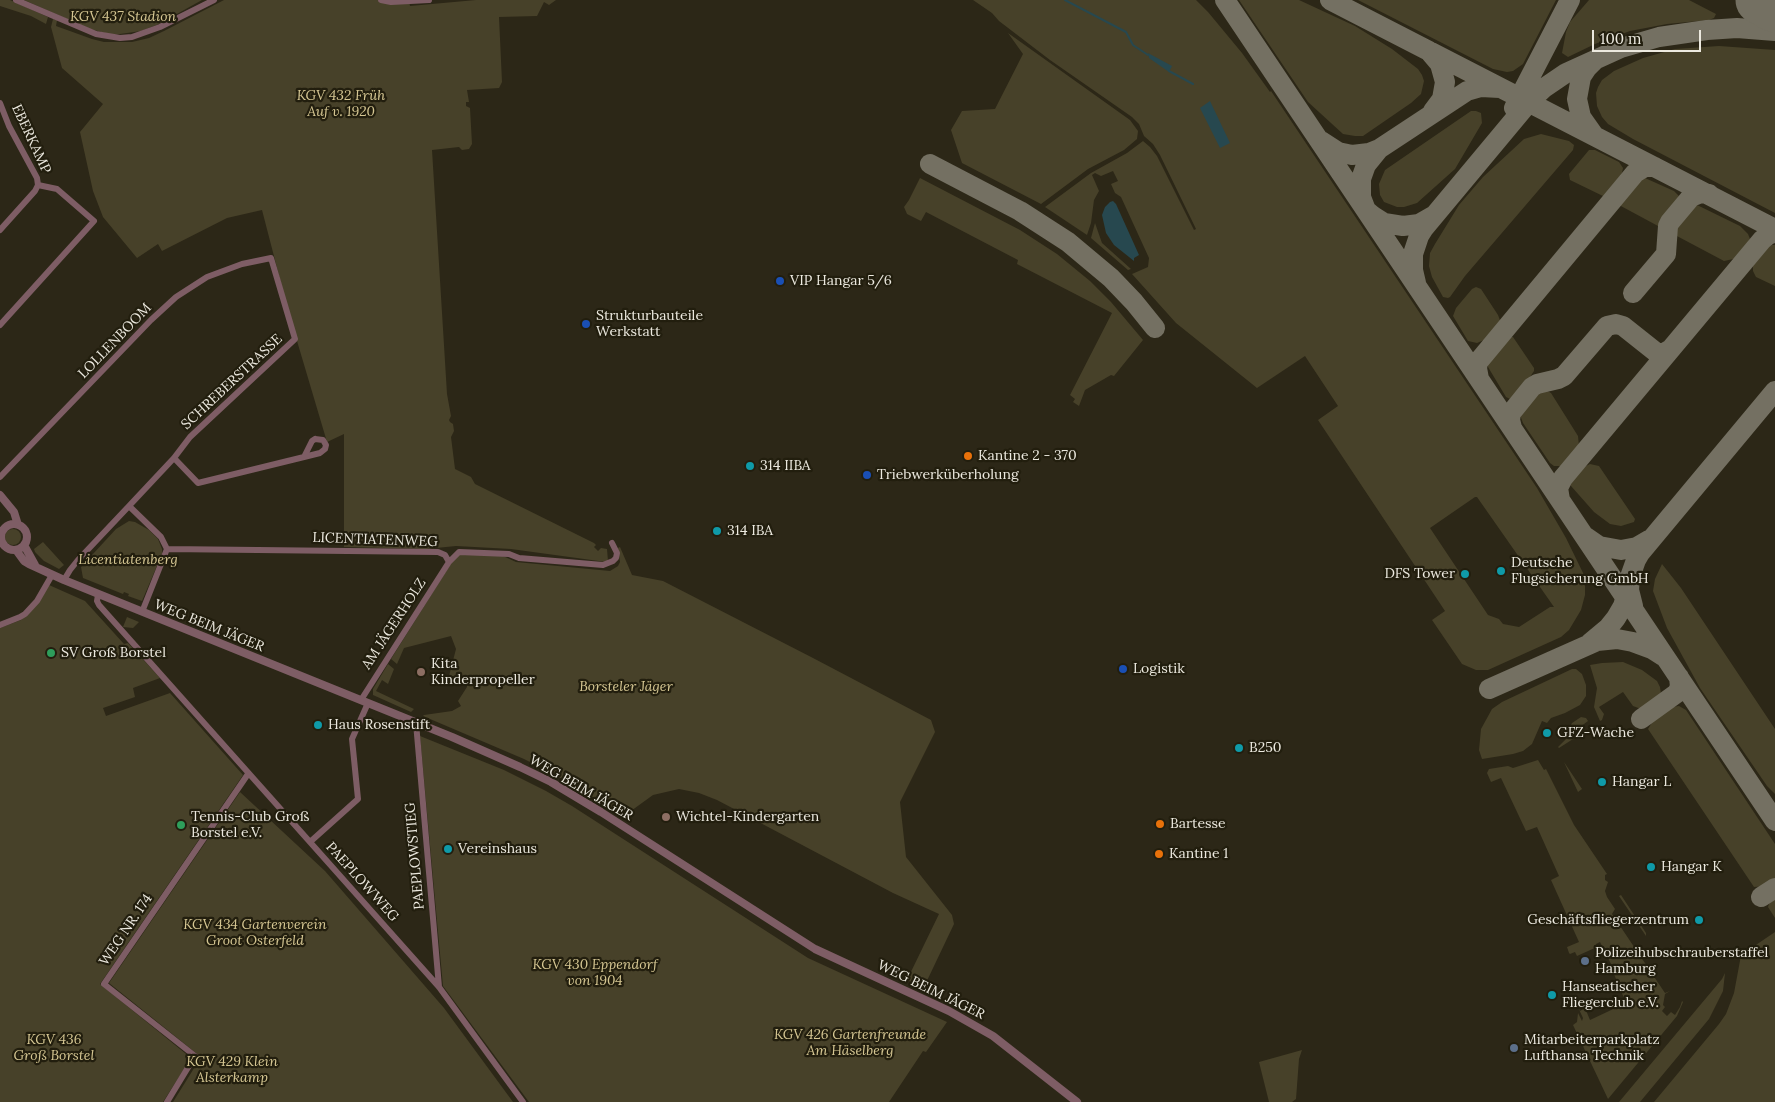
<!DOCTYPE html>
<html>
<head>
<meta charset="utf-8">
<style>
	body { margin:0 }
	#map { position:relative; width:1775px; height:1102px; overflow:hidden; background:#2c2717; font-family:Lora,serif }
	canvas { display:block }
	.scale { position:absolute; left:1592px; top:30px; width:109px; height:22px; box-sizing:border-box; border:2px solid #ece9df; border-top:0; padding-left:6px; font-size:15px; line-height:18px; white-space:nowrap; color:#ece9df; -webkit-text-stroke:4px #221e0e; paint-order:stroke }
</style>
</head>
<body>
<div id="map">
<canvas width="1775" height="1102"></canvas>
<div class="scale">100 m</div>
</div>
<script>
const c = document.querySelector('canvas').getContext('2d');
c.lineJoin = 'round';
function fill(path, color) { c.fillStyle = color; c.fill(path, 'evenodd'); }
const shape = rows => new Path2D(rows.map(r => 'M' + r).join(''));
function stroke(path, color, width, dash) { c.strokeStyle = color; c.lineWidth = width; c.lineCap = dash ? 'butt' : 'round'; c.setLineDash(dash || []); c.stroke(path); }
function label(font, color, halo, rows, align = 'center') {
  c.font = font + ' Lora,serif'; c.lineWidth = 4.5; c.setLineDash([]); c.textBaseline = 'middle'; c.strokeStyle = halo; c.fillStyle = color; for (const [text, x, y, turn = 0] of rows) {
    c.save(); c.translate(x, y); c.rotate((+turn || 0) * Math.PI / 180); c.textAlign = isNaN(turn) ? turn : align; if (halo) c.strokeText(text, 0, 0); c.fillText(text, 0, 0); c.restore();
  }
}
const green = shape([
	[0,0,10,0,48,17,46,24,31,16,0,6],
	[24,0,202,0,159,24,141,31,113,35,90,29],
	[224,0,409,0,410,6,476,0,556,0,549,5,544,2,537,16,499,17,502,82,499,88,467,90,469,102,466,102,466,106,470,108,472,144,469,149,462,150,459,147,432,150,447,394,451,416,449,420,450,422,453,424,454,431,451,437,455,469,471,477,475,484,594,543,596,545,594,547,598,551,601,548,607,549,608,561,606,562,511,549,456,546,426,549,344,547,344,434,327,442,289,314,262,210,227,218,162,251,158,244,137,258,103,217,93,191,80,132,103,104,62,68,51,27,53,19,57,20,56,26,92,39,104,42,132,42,149,38,164,31],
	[973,0,1196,0,1208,12,1242,53,1270,92,1271,91,1537,488,1566,538,1585,577,1585,595,1581,610,1569,630,1561,637,1488,670,1476,670,1462,664,1432,620,1445,611,1318,420,1338,406,1305,356,1257,388,1176,323,1132,274,1148,267,1149,258,1121,197,1115,193,1111,184,1118,181,1113,171,1101,176,1095,173,1092,175,1099,191,1094,200,1091,223,1087,235,1045,207,1091,173,1127,153,1143,141,1150,147,1157,156,1194,230,1196,229,1160,155,1153,144,1144,136,1139,124,1132,117,1050,60,999,21,992,13],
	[1475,497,1477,497,1554,607,1550,607,1519,627,1503,624,1499,619,1488,615,1430,528],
	[1239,0,1299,0,1355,26,1392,49,1418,69,1422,75,1424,81,1421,94,1411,103,1363,136,1355,136,1343,134,1308,102],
	[1358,0,1556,0,1523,64,1513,71,1507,72,1493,69],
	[1589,0,1689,0,1716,14,1714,18,1709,20,1667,24,1630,31,1595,44,1568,57,1562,53,1566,32,1570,22],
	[1008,33,1130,120,1138,131,1137,139,1124,150,1088,169,1041,204,962,163,951,130,962,111,995,109,1023,54],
	[1719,46,1775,50,1775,213,1633,139,1608,124,1602,117,1597,106,1596,93,1598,87,1602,80,1614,71,1643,58,1675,49],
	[1471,111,1476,111,1481,113,1482,123,1455,169,1417,203,1404,207,1397,207,1384,202,1380,195,1379,184,1385,170],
	[1541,134,1569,141,1574,145,1573,150,1465,276,1450,297,1448,298,1443,297,1432,277,1429,266,1430,253,1435,244,1459,205,1483,177,1524,139],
	[1589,150,1595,150,1619,162,1623,168,1622,173,1605,197,1570,180,1569,174],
	[920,178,1020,230,1057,254,1090,281,1111,302,1143,340,1114,376,1111,375,1085,390,1079,406,1073,402,1075,399,1070,395,1112,313,1017,264,1018,260,926,212,921,221,907,214,904,207,909,200],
	[1645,178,1674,191,1679,196,1678,201,1658,226,1619,205,1637,183],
	[1695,204,1740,226,1748,234,1750,239,1738,258,1724,261,1675,235,1672,232,1672,229,1691,206],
	[1095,223,1102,243,1131,269,1128,270,1091,238],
	[1772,245,1775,245,1775,286,1756,277,1753,271,1753,266,1756,261,1766,248],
	[1476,287,1481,289,1498,315,1501,323,1499,326,1484,340,1477,343,1468,341,1453,316,1456,308,1472,289],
	[1511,337,1513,337,1534,368,1534,371,1517,396,1510,399,1506,397,1488,367,1488,364,1506,338],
	[1542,388,1551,393,1578,436,1579,446,1565,463,1561,466,1554,466,1550,463,1523,423,1520,415,1521,410,1537,391],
	[1590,464,1599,466,1635,519,1634,522,1621,526,1610,524,1594,512,1571,486,1570,485,1574,478,1584,467],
	[129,521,135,522,149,530,158,539,162,549,162,554,142,601,128,596,129,594,124,592,123,594,83,578,81,567,116,529],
	'5 537a8 8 0 1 1 16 0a8 8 0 1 1-16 0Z',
	[43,542,64,565,59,569,44,561,35,552,34,549],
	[620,547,632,575,663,581,813,658,931,720,935,732,900,802,906,857,952,915,954,924,924,987,907,980,939,914,893,893,717,800,699,793,679,789,653,795,624,816,554,774,524,759,423,716,424,715,452,711,461,706,458,701,467,687,466,684,449,676,456,649,451,636,404,648,397,664,391,659,457,554,503,556,516,562,610,571,618,566,620,562,618,548],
	[1662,564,1681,588,1775,729,1775,794,1767,786,1700,688,1667,628,1653,591,1655,579],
	[49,585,85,601,124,644,128,643,160,678,133,688,135,697,103,708,106,716,170,693,243,775,100,984,191,1058,163,1102,0,1102,0,628,21,620],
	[127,617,139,622,133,628,123,627],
	[1623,662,1642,670,1657,681,1660,687,1661,694,1641,709,1633,706,1623,692,1599,707,1604,714,1602,720,1600,721,1594,707,1597,688,1590,665,1602,663],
	[388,664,394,669,388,684,382,680,376,691,414,709,411,712,373,695,373,689],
	[1572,669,1576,669,1582,674,1586,685,1586,696,1580,705,1565,713,1551,718,1547,723,1542,721,1532,744,1523,751,1513,754,1482,759,1479,750,1481,729,1492,709,1502,702],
	[1679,706,1686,710,1775,844,1775,881,1767,886,1754,887,1648,729,1653,721,1672,707],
	[1581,717,1586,718,1588,721,1580,727,1584,732,1559,748,1558,747,1568,737,1575,732,1571,725,1572,723],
	[420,736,504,770,546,791,572,806,808,958,947,1022,926,1052,923,1051,889,1102,529,1102,443,986],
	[1538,760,1544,770,1546,769,1574,825,1607,874,1605,875,1605,880,1608,882,1605,891,1607,897,1615,909,1612,914,1665,993,1670,991,1665,994,1663,1005,1665,1007,1662,1011,1667,1016,1671,1012,1675,1015,1680,1007,1682,1001,1683,1002,1677,1016,1608,1099,1573,1025,1577,1022,1578,1013,1582,1021,1583,1018,1576,1003,1580,1011,1585,1008,1590,1020,1626,1003,1611,967,1612,966,1600,942,1596,944,1597,947,1577,956,1575,952,1570,954,1569,953,1567,947,1579,942,1551,880,1559,876,1537,827,1526,831,1501,778,1491,782,1487,773,1489,769,1508,766,1513,768],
	[1564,762,1582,789,1578,792],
	[240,792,325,871,444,1008,513,1102,173,1102,201,1057,109,983],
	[1621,895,1646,933,1646,936,1619,896],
	[1775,895,1775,918,1768,907,1770,901],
	[1775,932,1775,1102,1654,1102,1719,1024,1726,1014,1734,993,1742,950,1744,953],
	[1725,973,1723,991,1709,1019,1640,1102,1619,1102,1722,979],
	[1302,1050,1299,1059,1296,1099,1292,1102,1269,1102,1259,1062]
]);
const water = shape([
	[1148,53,1172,66,1169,72,1149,58],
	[1210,101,1230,143,1220,148,1200,108],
	[1113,201,1116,204,1139,255,1134,258,1134,261,1114,245,1106,233,1102,215,1105,207,1110,202]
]);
const stream = shape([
	[1065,0,1126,32,1133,45,1148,55],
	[1169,71,1193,84]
]);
const taxiway = shape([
	[1225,0,1775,821],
	[1330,0,1775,229],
	[1429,51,1440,64,1445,82,1442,99,1433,111],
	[1514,108,1570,0],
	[1593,134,1581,117,1577,99,1581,77,1587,68,1594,61],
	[1321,141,1338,152,1352,155,1369,153,1379,149],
	[930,164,1020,211,1068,242,1111,278,1134,302,1155,328],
	[1433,216,1419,224,1403,226,1384,223,1373,216,1366,210,1361,197,1361,179,1366,165,1379,149,1467,91,1481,87,1500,88],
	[1416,283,1413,270,1413,254,1419,236,1424,228,1529,102,1544,88,1566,73,1621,48,1659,37,1707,30,1737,28,1775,31],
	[1633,293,1666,254,1668,226,1670,222,1691,197,1701,193,1709,194],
	[1479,379,1477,368,1478,362,1635,173,1645,167,1655,167],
	[1512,428,1510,420,1511,413,1532,387,1537,384,1558,379,1564,376,1607,326,1616,324,1623,326,1657,353,1664,353,1671,349],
	[1560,500,1558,488,1563,478,1762,240,1768,235,1775,232],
	[1586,537,1599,546,1621,550,1637,547,1649,540],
	[1633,606,1629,590,1630,577,1636,560,1640,553,1775,391],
	[1590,643,1608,628,1616,618,1623,606,1628,589],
	[1489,689,1597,641,1617,639,1633,642,1652,649,1663,656],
	[1641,719,1677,693,1680,687,1679,677],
	[1761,897,1775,888]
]);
const runway = shape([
	[1760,0,1775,8]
]);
const minor = shape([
	[16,0,96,34,120,38,132,37,160,27,214,0],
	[381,0,391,2,429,0],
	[0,103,9,126,37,178,38,185],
	[0,230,35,191,38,185],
	[0,325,94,221,57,189,38,185],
	[315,439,323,440,326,445,325,449,320,453,304,457,312,441,315,439],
	[174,458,198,483,304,457],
	[0,477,151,320,176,297,207,277,242,264,271,258,295,339,190,437,174,458,129,506],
	[167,549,438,552,445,555,449,562],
	[64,580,70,570,78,560,129,506,161,537,167,549,142,612],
	[98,595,97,601,99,605,439,987,523,1102],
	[0,625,20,617,25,614,37,601,52,575],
	[361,700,449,562,459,552,509,554,519,558,603,565,613,561,616,558,617,553,612,543],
	[416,723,439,987],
	[310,842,358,799,352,739,368,703],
	[167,1102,195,1056,104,984,248,774]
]);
const tertiary = shape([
	[0,495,14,512,18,525],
	'1 537a13 13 0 1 1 26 0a13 13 0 1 1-26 0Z',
	[24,545,35,565],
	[16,550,24,561,29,564,64,580,452,737,520,767,551,782,601,812,815,949,949,1011,993,1036,1077,1102]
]);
const markers = [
	[780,281,5,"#1a4fb4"],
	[586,324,5,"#1a4fb4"],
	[968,456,5,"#e8710a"],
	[750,466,5,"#0f9aa8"],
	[867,475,5,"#1a4fb4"],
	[717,531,5,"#0f9aa8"],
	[1501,571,5,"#0f9aa8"],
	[1465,574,5,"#0f9aa8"],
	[51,653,5,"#2e9e5b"],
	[1123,669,5,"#1a4fb4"],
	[421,672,5,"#8d6e63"],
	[318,725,5,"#0f9aa8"],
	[1547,733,5,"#0f9aa8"],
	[1239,748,5,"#0f9aa8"],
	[1602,782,5,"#0f9aa8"],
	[666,817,5,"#8d6e63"],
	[1160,824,5,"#e8710a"],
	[181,825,5,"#2e9e5b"],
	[448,849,5,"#0f9aa8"],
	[1159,854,5,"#e8710a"],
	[1651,867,5,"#0f9aa8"],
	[1699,920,5,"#0f9aa8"],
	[1585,961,5,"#5c6f8a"],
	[1552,995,5,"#0f9aa8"],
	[1514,1048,5,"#5c6f8a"]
];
const parkNames = [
	["KGV 437 Stadion",123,17],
	["KGV 432 Früh",341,96],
	["Auf v. 1920",341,112],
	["Licentiatenberg",128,560],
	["Borsteler Jäger",626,687],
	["KGV 434 Gartenverein",255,925],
	["Groot Osterfeld",255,941],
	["KGV 430 Eppendorf",595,965],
	["von 1904",595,981],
	["KGV 426 Gartenfreunde",850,1035],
	["Am Häselberg",850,1051],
	["KGV 436",54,1040],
	["Groß Borstel",54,1056],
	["KGV 429 Klein",232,1062],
	["Alsterkamp",232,1078]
];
const streetNames = [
	["EBERKAMP",31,139,65],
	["LOLLENBOOM",115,341,-46],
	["SCHREBERSTRASSE",232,382,-43],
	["LICENTIATENWEG",375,540,2],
	["AM JÄGERHOLZ",394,624,-57],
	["WEG BEIM JÄGER",209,626,22],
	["WEG BEIM JÄGER",581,788,30],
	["PAEPLOWSTIEG",415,856,-95],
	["PAEPLOWWEG",362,882,48],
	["WEG NR. 174",126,930,-56],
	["WEG BEIM JÄGER",931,990,26]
];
const poiNames = [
	["VIP Hangar 5/6",790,281],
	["Strukturbauteile",596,316],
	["Werkstatt",596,332],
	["Kantine 2 - 370",978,456],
	["314 IIBA",760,466],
	["Triebwerküberholung",877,475],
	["314 IBA",727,531],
	["Deutsche",1511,563],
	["Flugsicherung GmbH",1511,579],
	["DFS Tower",1455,574,"right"],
	["SV Groß Borstel",61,653],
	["Kita",431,664],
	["Kinderpropeller",431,680],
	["Logistik",1133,669],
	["Haus Rosenstift",328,725],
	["GFZ-Wache",1557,733],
	["B250",1249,748],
	["Hangar L",1612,782],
	["Tennis-Club Groß",191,817],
	["Borstel e.V.",191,833],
	["Wichtel-Kindergarten",676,817],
	["Bartesse",1170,824],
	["Vereinshaus",458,849],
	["Kantine 1",1169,854],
	["Hangar K",1661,867],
	["Geschäftsfliegerzentrum",1689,920,"right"],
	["Polizeihubschrauberstaffel",1595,953],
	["Hamburg",1595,969],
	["Hanseatischer",1562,987],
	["Fliegerclub e.V.",1562,1003],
	["Mitarbeiterparkplatz",1524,1040],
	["Lufthansa Technik",1524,1056]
];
fill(green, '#474129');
fill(water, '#27484f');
stroke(stream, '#27484f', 2);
stroke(taxiway, '#747062', 20);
stroke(runway, '#747062', 49);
stroke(minor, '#7e5d65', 6);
stroke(tertiary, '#7e5d65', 8);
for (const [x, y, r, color] of markers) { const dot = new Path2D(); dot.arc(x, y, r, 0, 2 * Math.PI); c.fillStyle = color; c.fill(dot); stroke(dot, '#221e0e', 2); }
label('italic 14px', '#d6c793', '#221e0e', parkNames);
label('14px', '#ece9df', '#221e0e', streetNames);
label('14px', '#ece9df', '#221e0e', poiNames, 'left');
</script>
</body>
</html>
